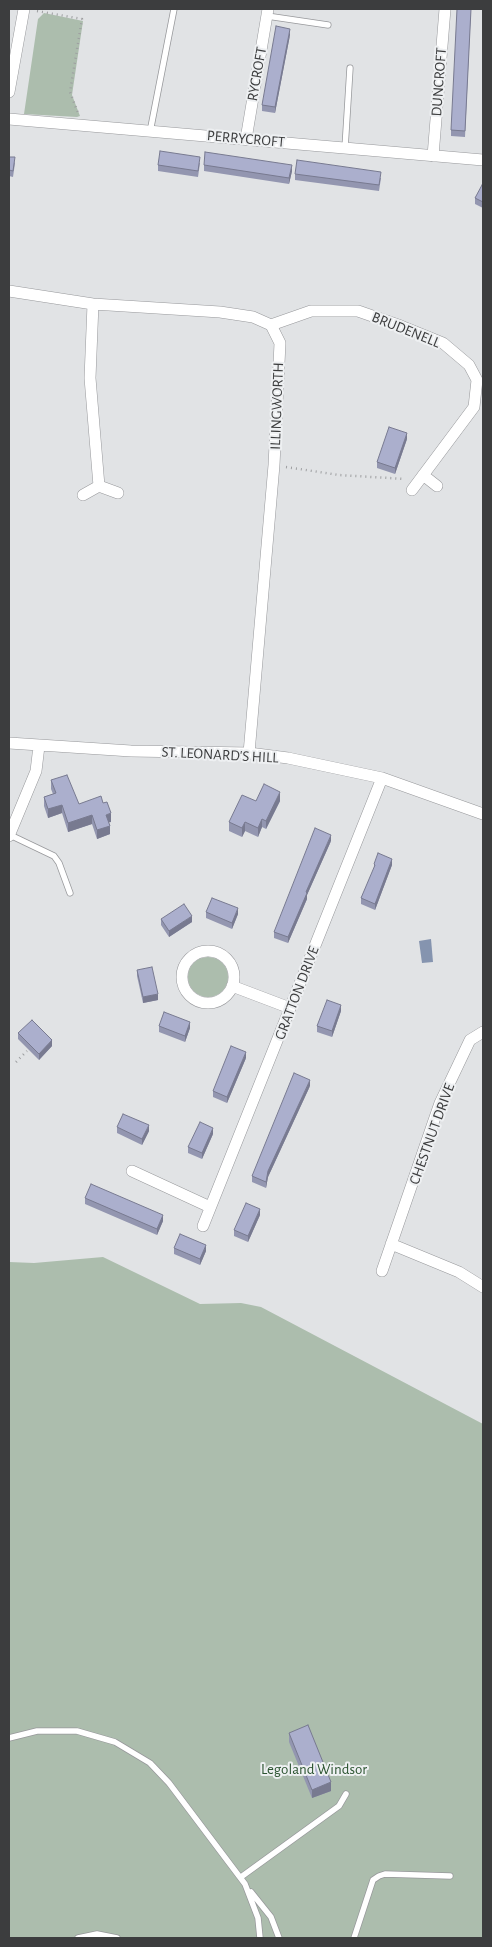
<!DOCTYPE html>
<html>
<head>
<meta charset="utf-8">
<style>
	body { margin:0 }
	#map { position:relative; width:492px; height:1947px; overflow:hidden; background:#e1e3e5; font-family:"Alegreya Sans",sans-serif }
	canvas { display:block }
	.frame { position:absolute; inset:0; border:10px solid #3c3d3e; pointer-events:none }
</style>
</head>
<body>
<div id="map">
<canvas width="492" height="1947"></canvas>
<div class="frame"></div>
</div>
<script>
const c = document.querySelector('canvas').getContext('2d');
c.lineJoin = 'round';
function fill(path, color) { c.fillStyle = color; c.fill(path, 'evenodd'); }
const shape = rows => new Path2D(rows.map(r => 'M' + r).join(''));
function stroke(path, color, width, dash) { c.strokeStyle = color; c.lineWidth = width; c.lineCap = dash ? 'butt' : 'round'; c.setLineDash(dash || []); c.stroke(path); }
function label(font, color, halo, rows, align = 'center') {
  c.font = font + ' "Alegreya Sans",sans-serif'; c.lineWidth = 4; c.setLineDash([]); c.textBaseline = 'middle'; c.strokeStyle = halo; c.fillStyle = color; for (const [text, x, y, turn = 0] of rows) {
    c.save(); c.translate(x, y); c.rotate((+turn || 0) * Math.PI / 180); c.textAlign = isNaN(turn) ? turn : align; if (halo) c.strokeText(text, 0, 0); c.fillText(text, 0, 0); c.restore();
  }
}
const green = shape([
	[44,13,83,21,72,95,80,116,77,117,24,114,38,19],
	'188 977a20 20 0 1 1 40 0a20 20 0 1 1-40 0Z',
	[103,1257,200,1304,241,1303,261,1307,483,1424,483,1938,9,1938,9,1262,34,1263]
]);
const water = shape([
	[431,939,433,962,422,963,419,941]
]);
const path = shape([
	[37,11,82,19,70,92,78,113],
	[286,467,339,475,405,479],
	[16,1062,27,1051]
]);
const lane = shape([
	[267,16,328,25],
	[150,132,174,9],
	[345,148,350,68],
	[10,835,54,856,59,863,70,893],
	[9,1738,37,1731,77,1731,115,1742,150,1763,169,1783,245,1884,258,1918,260,1938],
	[241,1877,339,1806,346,1794],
	[251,1892,271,1917,279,1938],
	[78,1938,97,1934,117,1938],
	[354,1938,373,1880,379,1876,385,1874,450,1876]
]);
const street = shape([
	[9,92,24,9],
	[9,119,483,160],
	[246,139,268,9],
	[433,156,445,9],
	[9,291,93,304,220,312,253,317,271,325,280,343,274,465,249,753],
	[93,304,90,378,99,486],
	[271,325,311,311,358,311,401,326,443,343,469,365,477,380,474,407,412,490],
	[423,475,437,486],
	[83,495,99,486,118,493],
	[9,743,131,751,249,753,288,758,382,778,483,814],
	[9,836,36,771,39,746],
	'182 977a26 26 0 1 1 52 0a26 26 0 1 1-52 0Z',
	[232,986,290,1008],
	[132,1171,210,1207],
	[203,1226,382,778],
	[391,1244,459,1272,483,1287],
	[382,1271,440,1103,470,1040,483,1032]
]);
const wall = shape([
	[471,9,465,137,451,136,451,130],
	[290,35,275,113,262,111,262,105],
	[9,157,15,163,13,177,9,176],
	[200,163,198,177,158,171,158,165],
	[204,165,292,171,289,184,204,171],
	[295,174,381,178,379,191,295,180],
	[483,186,483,208,475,204,475,198],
	[407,439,395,474,377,468,377,462],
	[51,780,79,804,111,822,109,822,110,834,97,839,92,824,68,832,62,813,48,818,44,806,44,797,53,794,51,789],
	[256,801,280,801,266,829,262,827,258,837,245,831,242,837,229,831,229,822],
	[331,841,307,895,307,899,288,943,274,938,274,932],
	[374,864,392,865,375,910,361,904,361,898,374,869],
	[206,912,238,914,232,929,206,918],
	[161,919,192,922,169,937,161,925],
	[137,970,158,1000,143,1003,137,976],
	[341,1011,332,1037,317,1032,317,1026],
	[159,1026,190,1028,185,1042,159,1032],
	[18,1033,52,1046,39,1060,18,1039],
	[246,1058,227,1103,213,1097,213,1091],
	[310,1086,268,1177,266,1188,252,1182,252,1176],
	[117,1127,149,1131,142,1145,117,1133],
	[213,1134,202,1159,188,1153,188,1147],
	[85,1198,163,1221,157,1235,85,1204],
	[260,1215,248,1242,234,1236,234,1230],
	[174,1248,206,1251,200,1265,174,1254],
	[289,1733,331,1791,312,1798,289,1742]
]);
const shadedWall = shape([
	[290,29,290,35,275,113,275,107],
	[292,165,292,171,289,184,289,178],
	[407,433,407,439,395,474,395,468],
	[280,792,280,801,266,829,266,821],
	[62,805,62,813,48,818,48,809],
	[111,813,111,822,106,823,106,815],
	[92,815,92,824,68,832,68,823],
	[262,819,262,827,258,837,258,828],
	[245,822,245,831,242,837,242,828],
	[110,826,110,834,97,839,97,830],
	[331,835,331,841,307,895,307,899,288,943,288,937,306,892],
	[392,859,392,865,375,910,375,904],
	[238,908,238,914,232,929,232,923],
	[192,916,192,922,169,937,169,931],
	[158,994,158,1000,143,1003,143,997],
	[341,1005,341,1011,332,1037,332,1031],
	[190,1022,190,1028,185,1042,185,1036],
	[52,1040,52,1046,39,1060,39,1054],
	[246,1052,246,1058,227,1103,227,1097],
	[310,1080,310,1086,268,1177,266,1188,266,1182,268,1171],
	[149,1125,149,1131,142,1145,142,1139],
	[213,1128,213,1134,202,1159,202,1153],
	[260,1209,260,1215,248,1242,248,1236],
	[163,1215,163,1221,157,1235,157,1229],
	[206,1245,206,1251,200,1265,200,1259],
	[331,1782,331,1791,312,1798,312,1790]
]);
const building = shape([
	[457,9,471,9,465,131,451,130,457,9],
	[276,26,290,29,275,107,262,105,276,26],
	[160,151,200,157,198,171,158,165,160,151],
	[205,152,292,165,289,178,204,165,205,152],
	[9,157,15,157,13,171,9,170,9,157],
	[297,160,381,172,379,185,295,174,297,160],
	[482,185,483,186,483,202,475,198,482,185],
	[389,427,407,433,395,468,377,462,389,427],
	[67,775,79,804,101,796,103,803,107,802,111,813,106,815,110,826,97,830,92,815,68,823,62,805,48,809,44,797,56,793,51,780,67,775],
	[264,784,280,792,266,821,262,819,258,828,245,822,242,828,229,822,242,795,256,801,264,784],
	[315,828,331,835,306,892,307,893,288,937,274,932,315,828],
	[378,853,392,859,375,904,361,898,375,865,374,864,378,853],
	[212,898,238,908,232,923,206,912,212,898],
	[184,904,192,916,169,931,161,919,184,904],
	[152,967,158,994,143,997,137,970,152,967],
	[327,1000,341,1005,332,1031,317,1026,327,1000],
	[164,1012,190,1022,185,1036,159,1026,164,1012],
	[32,1020,52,1040,39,1054,18,1033,32,1020],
	[231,1046,246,1052,227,1097,213,1091,231,1046],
	[294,1073,310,1080,268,1171,266,1182,252,1176,294,1073],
	[123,1114,149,1125,142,1139,117,1127,123,1114],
	[200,1122,213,1128,202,1153,188,1147,200,1122],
	[91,1184,163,1215,157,1229,85,1198,91,1184],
	[246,1203,260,1209,248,1236,234,1230,246,1203],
	[180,1234,206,1245,200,1259,174,1248,180,1234],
	[308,1725,331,1782,312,1790,289,1733,308,1725]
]);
const streetNames = [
	["RYCROFT",257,74,-80],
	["DUNCROFT",439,82,-86],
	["PERRYCROFT",246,139,5],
	["BRUDENELL",406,330,22],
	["ILLINGWORTH",277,406,-88],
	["ST. LEONARD'S HILL",220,755,3],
	["GRATTON DRIVE",297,993,-69],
	["CHESTNUT DRIVE",432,1134,-70]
];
const parkNames = [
	["Legoland Windsor",314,1769]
];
fill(green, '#acbdad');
fill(water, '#8594af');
stroke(lane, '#97989b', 7);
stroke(street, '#97989b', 12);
stroke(path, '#9d9ea0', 2.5, [1, 4]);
stroke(lane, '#fff', 5.5);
stroke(street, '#fff', 11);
fill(wall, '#9396b0');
fill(shadedWall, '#787a90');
fill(building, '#abafcd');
stroke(building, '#787a90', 1);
label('15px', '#3c3d3e', '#eef0f2', streetNames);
label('15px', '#2c5431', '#eef0f2', parkNames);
</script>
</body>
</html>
